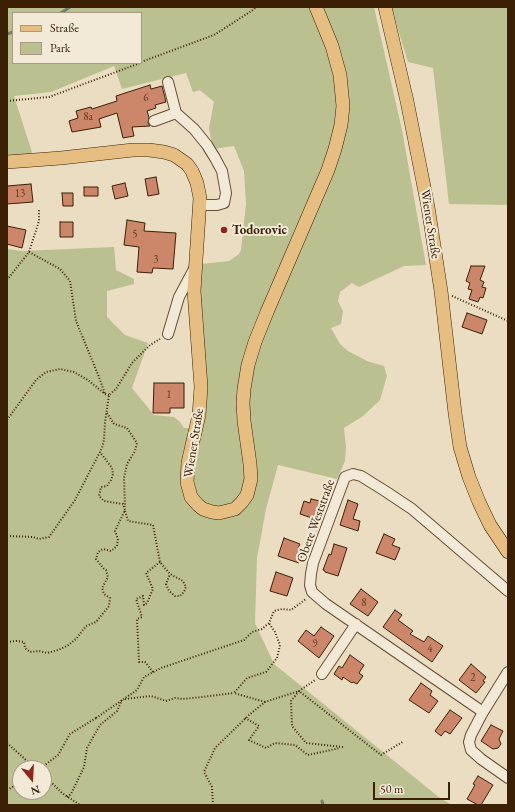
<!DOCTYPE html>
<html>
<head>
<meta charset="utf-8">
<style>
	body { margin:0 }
	#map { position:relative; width:515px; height:812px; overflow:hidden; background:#ebddc2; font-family:"EB Garamond",serif }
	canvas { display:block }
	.frame { position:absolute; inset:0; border:8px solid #3b2005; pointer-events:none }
	.legend { position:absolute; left:12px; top:12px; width:130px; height:52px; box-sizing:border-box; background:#f2e9d7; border:1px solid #a99983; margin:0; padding:5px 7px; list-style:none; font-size:12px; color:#3b2005 }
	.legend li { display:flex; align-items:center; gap:8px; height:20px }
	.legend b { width:20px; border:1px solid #a99983 }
	.north { position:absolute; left:12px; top:760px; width:40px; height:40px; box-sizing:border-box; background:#f2e9d7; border:1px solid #a99983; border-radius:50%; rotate:162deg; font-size:11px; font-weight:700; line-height:16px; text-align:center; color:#3b2005 }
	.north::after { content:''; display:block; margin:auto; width:14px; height:18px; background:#8f2418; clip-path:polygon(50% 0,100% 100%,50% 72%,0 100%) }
	.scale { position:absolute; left:373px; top:782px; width:77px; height:18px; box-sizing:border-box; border:2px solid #3b2005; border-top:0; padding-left:5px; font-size:12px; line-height:14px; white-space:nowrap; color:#3b2005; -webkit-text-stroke:3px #f2e9d7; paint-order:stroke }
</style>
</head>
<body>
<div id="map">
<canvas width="515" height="812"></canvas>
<div class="frame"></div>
<ul class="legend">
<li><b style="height:5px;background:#e6be81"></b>Straße</li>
<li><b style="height:11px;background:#bbc090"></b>Park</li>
</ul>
<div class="north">N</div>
<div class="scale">50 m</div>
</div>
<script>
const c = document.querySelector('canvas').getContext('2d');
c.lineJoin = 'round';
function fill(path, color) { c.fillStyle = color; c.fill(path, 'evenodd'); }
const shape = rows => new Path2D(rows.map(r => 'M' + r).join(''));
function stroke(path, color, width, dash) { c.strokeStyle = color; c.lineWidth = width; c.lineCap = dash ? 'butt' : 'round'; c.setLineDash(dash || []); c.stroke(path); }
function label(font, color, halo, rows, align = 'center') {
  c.font = font + ' "EB Garamond",serif'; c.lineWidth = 4; c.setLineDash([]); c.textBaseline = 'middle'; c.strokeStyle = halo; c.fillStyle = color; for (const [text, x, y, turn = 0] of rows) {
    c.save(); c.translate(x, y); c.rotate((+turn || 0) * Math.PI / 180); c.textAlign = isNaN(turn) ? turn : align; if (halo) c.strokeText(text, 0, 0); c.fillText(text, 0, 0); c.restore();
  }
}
const green = shape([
	[7,7,374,7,402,130,426,265,404,266,359,287,352,283,340,292,338,301,343,311,341,324,331,328,340,344,348,351,367,361,384,366,387,376,380,400,363,416,344,428,346,447,345,461,337,479,278,465,266,509,257,558,255,623,274,664,440,798,452,805,7,805,7,249,22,251,114,247,116,270,134,279,134,284,107,291,107,317,125,335,148,343,132,388,154,415,174,417,180,422,184,428,191,428,196,402,202,264,229,261,239,254,241,250,246,204,244,171,234,146,213,149,209,128,214,102,200,90,193,92,186,73,122,89,114,66,51,92,14,96,32,152,31,155,7,162],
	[13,13,141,13,141,63,13,63],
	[20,768,44,768,44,792,20,792],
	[391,7,508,7,508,205,449,204,433,68,408,62]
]);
const stream = shape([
	[61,13,70,7],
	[7,34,13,32],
	[322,801,323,805]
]);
const building = shape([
	[150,85,151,89,162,86,166,102,155,105,156,108,147,111,149,117,148,123,150,126,132,127,134,136,123,138,117,113,99,119,101,127,72,132,69,121,78,118,76,111,91,107,92,109,117,101,116,96,150,85],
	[156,177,159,194,148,196,145,179,156,177],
	[125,183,128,196,115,199,112,186,125,183],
	[31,184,33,202,7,204,7,186,31,184],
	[84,187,98,187,98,196,84,196,84,187],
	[62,193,73,193,73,206,63,206,62,193],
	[127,220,145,223,144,231,176,233,173,269,153,268,152,273,137,272,139,247,124,245,127,220],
	[60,222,73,222,73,237,60,237,60,222],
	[7,226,26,230,22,248,7,244,7,226],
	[471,266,485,266,480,280,484,282,482,287,486,288,483,298,480,297,478,302,469,299,472,290,468,289,470,283,466,281,471,266],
	[467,313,487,320,482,334,462,327,467,313],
	[154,383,184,383,184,408,170,408,170,413,153,413,154,383],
	[311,499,320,501,315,519,300,514,304,501,310,503,311,499],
	[348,500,358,504,353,519,360,521,358,531,340,525,348,500],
	[384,534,395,539,392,545,400,548,395,560,376,553,384,534],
	[284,538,300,544,298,548,304,549,299,563,278,556,284,538],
	[334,544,347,548,338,576,325,572,325,571,323,570,329,554,331,555,334,544],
	[276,572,293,578,287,596,270,591,276,572],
	[361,589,378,602,368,616,350,604,361,589],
	[395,610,402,615,398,620,413,631,410,634,424,642,428,636,443,646,432,662,383,627,395,610],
	[321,627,334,636,319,658,298,641,306,630,314,636,321,627],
	[350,655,364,665,359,673,363,676,357,684,353,682,352,683,343,677,342,680,334,674,339,666,342,668,350,655],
	[471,664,486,677,483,681,485,682,476,693,459,680,471,664],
	[421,683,432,691,430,695,438,701,429,713,409,700,421,683],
	[450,710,462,718,450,734,445,731,441,736,435,731,450,710],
	[491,725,503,731,499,739,501,744,498,748,493,749,481,741,491,725],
	[478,776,493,785,481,805,478,805,467,799,475,785,473,784,478,776]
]);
const path = shape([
	[141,62,214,35,253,10,256,7],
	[7,101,49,97,140,63],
	[29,252,60,269,70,281,76,321,99,377,105,394],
	[7,280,29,252,39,221,39,209],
	[452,296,508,321],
	[107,413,114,424,127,428,137,443,135,451,127,464,124,478,125,507],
	[7,420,36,380,46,372,60,369,74,372,88,380,105,394,109,395],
	[125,511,128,521,153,525,160,562,170,574,183,581,186,587,184,592,180,596,175,596,169,591,166,584,170,574],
	[7,536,33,537,39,539,49,537,75,500,102,448,104,440,105,422,109,395,116,389,132,363,150,345,160,339],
	[7,642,16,641,24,642,25,648,30,652,39,651,47,653,58,650,67,646,76,639,86,626,96,622,109,606,110,598,104,594,102,588,108,577,106,570,104,569,96,559,98,552,103,549,111,551,117,546,118,539,115,531,125,510,123,504,104,501,99,496,101,487,107,486,111,480,113,474,112,468,100,452],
	[153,672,145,662,139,662,137,619,142,617,136,599,143,596,144,605,147,603,153,589,146,573,160,562],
	[125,699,151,696,166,701,175,698,183,699,202,697,234,693],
	[265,702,234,693,247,678,266,672,277,658,280,645,275,632,269,623],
	[96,718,137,690,144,677,161,668,244,640,252,632,262,629,269,623,274,611,282,609,291,610,306,599],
	[245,718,259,726,249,740,266,748,275,743,295,745,308,755,340,748],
	[7,743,35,768],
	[343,747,306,743,292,726,291,701,299,691,381,755,404,741],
	[41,768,58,755,70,734,96,718],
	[44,775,62,793,80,805],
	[7,790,20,783],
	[67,797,71,794,84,767,87,748,100,725,117,711,122,700],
	[213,805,212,787,204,772,215,748,249,715,265,702,299,691,315,680]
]);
const minor = shape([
	[168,82,176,113,194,129,207,145,215,158,222,171,226,193,224,203,217,205,200,205],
	[154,121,176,113],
	[168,334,179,297,195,267],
	[508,672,483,712,471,735,469,742,471,750,481,759,508,778],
	[322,674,356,624],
	[483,712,326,604,312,592,310,585,311,574,313,563,345,477,353,474,361,476,385,491,412,509,508,591]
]);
const major = shape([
	[385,7,407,101,428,207,441,291,455,413,460,447,469,477,479,502,490,525,508,552],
	[7,162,61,158,133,150,149,150,164,152,174,155,187,164,192,171,197,183,200,198,194,291,201,387,199,415,188,463,187,482,191,497,198,505,203,509,212,512,219,513,235,509,242,502,247,495,251,479,250,464,244,421,243,403,244,389,248,365,255,342,267,312,328,170,335,149,341,125,343,106,340,75,332,46,316,7]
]);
const markers = [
	[224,230,4,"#8f2418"]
];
const numberNames = [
	["6",146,98],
	["8a",88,117],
	["13",20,194],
	["5",135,234],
	["3",156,260],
	["1",169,395],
	["8",364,603],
	["9",315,644],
	["4",430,649],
	["2",473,678]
];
const streetNames = [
	["Wiener Straße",430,224,81],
	["Wiener Straße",194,443,-81],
	["Obere Weststraße",316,521,-70]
];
const poiNames = [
	["Todorovic",232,230]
];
fill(green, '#bbc090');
stroke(stream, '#737e6c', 3);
fill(building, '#cc8669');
stroke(building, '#3b2005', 1);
stroke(minor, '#674f34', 12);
stroke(major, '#3b2005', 14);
stroke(path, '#3b2005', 2, [1, 2]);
stroke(minor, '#f2e9d7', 10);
stroke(major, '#e6be81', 13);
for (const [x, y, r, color] of markers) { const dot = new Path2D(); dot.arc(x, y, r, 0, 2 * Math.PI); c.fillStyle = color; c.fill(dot); stroke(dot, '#f2e9d7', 1.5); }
label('11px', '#5f3a1e', null, numberNames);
label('13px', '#3b2005', '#f2e9d7', streetNames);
label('bold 13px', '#3b2005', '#f2e9d7', poiNames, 'left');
</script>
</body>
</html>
